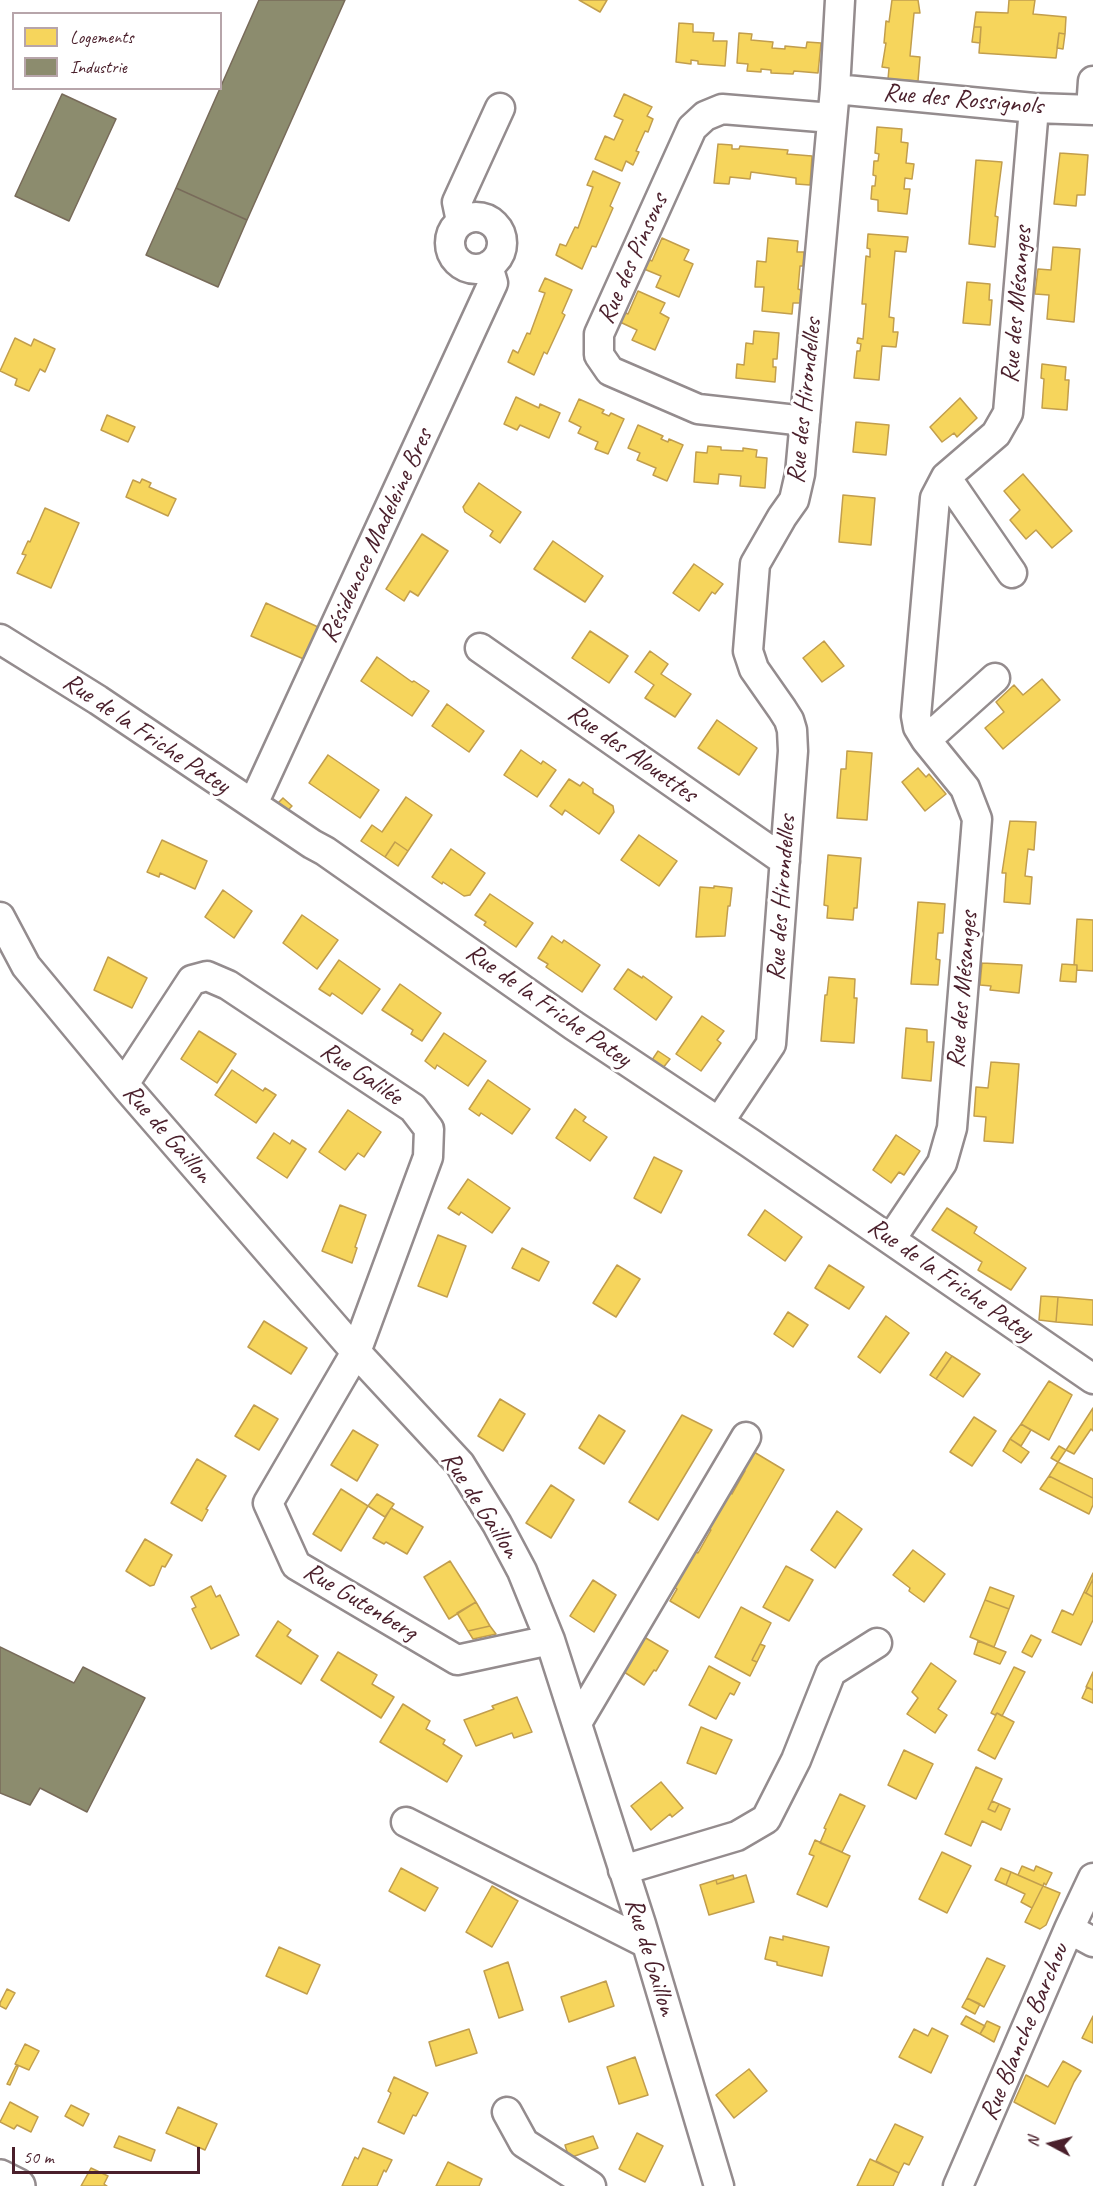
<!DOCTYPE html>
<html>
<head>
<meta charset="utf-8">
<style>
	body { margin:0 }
	#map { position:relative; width:1093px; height:2186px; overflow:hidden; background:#fff; font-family:Caveat,sans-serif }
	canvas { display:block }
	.legend { position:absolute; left:12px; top:12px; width:210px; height:78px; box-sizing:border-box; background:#fff; border:2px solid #b7a5aa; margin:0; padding:8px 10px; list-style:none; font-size:18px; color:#4a1f2b }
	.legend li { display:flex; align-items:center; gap:12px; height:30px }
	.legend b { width:30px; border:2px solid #b7a5aa }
	.north { position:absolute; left:1021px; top:2114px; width:60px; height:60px; -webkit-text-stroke:4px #fff; paint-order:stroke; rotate:277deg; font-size:16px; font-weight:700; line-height:24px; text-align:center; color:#4a1f2b }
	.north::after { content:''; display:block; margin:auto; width:21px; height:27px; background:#4a1f2b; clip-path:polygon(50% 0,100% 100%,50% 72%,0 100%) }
	.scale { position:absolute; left:12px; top:2147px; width:188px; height:27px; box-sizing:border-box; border:3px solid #4a1f2b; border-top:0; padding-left:8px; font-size:18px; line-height:21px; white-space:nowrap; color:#4a1f2b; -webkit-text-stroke:4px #fff; paint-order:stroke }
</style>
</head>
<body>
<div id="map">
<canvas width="1093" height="2186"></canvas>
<ul class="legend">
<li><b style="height:16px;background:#f6d55c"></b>Logements</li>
<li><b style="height:16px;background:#8c8c6e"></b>Industrie</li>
</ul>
<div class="north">N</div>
<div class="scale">50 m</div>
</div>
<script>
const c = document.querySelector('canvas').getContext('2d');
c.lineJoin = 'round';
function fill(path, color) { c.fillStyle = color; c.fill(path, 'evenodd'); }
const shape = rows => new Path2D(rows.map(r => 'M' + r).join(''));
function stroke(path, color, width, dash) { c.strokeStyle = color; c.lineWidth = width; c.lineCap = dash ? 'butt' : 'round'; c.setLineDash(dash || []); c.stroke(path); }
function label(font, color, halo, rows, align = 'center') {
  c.font = font + ' Caveat,sans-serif'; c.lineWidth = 6; c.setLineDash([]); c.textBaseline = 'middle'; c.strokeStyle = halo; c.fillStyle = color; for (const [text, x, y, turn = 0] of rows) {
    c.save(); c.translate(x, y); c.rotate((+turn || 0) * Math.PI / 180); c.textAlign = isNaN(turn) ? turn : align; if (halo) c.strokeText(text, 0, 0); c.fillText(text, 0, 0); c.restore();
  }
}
const homes = shape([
	[579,0,607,0,600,12,579,0],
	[892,0,918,0,920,13,914,13,910,56,920,57,918,81,888,79,889,68,882,67,886,43,884,43,886,21,889,22,892,0],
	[1009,0,1035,0,1033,14,1066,17,1065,34,1059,33,1056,58,979,53,981,27,974,27,976,12,1008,13,1009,0],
	[679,23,693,24,693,32,714,33,713,41,727,41,725,66,698,64,698,61,691,60,691,64,676,62,679,23],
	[974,27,981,27,980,43,972,42,974,27],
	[739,33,752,34,751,40,773,42,772,48,785,49,785,46,806,48,807,42,821,43,818,73,794,71,793,74,771,73,771,70,761,69,761,72,747,71,748,64,737,63,739,33],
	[1059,33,1065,34,1063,49,1057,48,1059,33],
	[624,94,652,107,647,116,653,119,648,132,645,131,636,151,639,152,633,165,626,161,622,171,595,159,605,136,614,140,623,120,614,116,624,94],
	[877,127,902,129,901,142,908,143,906,163,914,164,912,179,905,178,904,189,910,189,907,214,878,211,878,200,871,199,872,186,875,186,876,176,873,175,874,161,878,161,879,154,875,153,877,127],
	[718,144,732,145,732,149,739,149,740,146,788,150,787,154,812,156,810,185,796,184,796,178,751,172,750,179,730,177,729,184,714,183,718,144],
	[1060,153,1088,155,1085,195,1077,195,1076,206,1054,204,1060,153],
	[976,160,1002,162,995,216,998,217,995,247,969,244,976,160],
	[593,171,620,183,610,206,613,208,596,247,592,246,582,269,556,255,560,244,566,246,575,227,578,228,593,187,587,185,593,171],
	[868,234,908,237,906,252,895,251,889,317,894,318,893,332,898,332,896,347,882,346,879,380,854,378,857,351,860,351,861,344,857,343,858,338,863,339,866,304,862,304,866,256,870,257,870,249,867,248,868,234],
	[662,238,689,250,684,260,693,264,679,297,656,287,661,276,644,269,648,259,652,261,662,238],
	[768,238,798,241,797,252,804,252,803,266,800,266,798,289,801,290,800,303,793,303,792,314,762,311,764,287,755,287,757,261,766,262,768,238],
	[1053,247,1080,249,1074,322,1047,319,1049,295,1035,294,1038,269,1051,270,1053,247],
	[545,278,572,290,562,313,565,315,547,354,544,352,534,375,508,362,513,350,518,353,527,333,530,334,545,293,539,291,545,278],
	[967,282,990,284,989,300,992,300,990,325,963,323,967,282],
	[638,291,665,303,660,313,669,318,655,350,632,340,637,330,620,322,624,312,628,314,638,291],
	[754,331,779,333,777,359,773,359,773,367,776,367,775,382,736,378,737,364,744,365,746,343,753,344,754,331],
	[15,338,31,346,34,339,55,349,45,372,40,369,29,391,15,385,17,379,0,371,15,338],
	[1042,364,1066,367,1065,380,1069,380,1067,410,1042,408,1044,379,1041,378,1042,364],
	[516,397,539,408,540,404,560,413,549,438,520,425,517,430,504,424,516,397],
	[960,398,977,418,957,437,954,433,942,442,930,427,960,398],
	[579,399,604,410,602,413,609,416,611,413,624,419,608,454,595,449,598,442,578,433,581,427,569,421,579,399],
	[107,415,135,427,128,442,101,430,107,415],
	[856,422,889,425,886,455,853,452,856,422],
	[638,425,663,436,661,439,668,442,669,439,683,445,667,481,653,475,656,468,637,460,640,453,628,448,638,425],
	[708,446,721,447,721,450,743,451,743,448,757,450,756,457,767,458,765,488,740,486,741,476,719,474,718,484,694,482,696,452,707,453,708,446],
	[1023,474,1072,531,1052,548,1036,530,1026,539,1010,520,1020,510,1004,491,1023,474],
	[142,479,151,483,149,487,176,499,168,516,126,497,133,480,140,483,142,479],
	[479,483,521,512,500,543,490,536,493,531,465,512,463,507,479,483],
	[843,495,875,498,871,545,839,542,843,495],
	[45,508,79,523,51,588,17,573,26,555,22,554,28,541,30,542,45,508],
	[422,534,448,551,418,596,410,591,404,601,386,589,422,534],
	[553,541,603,576,585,602,534,569,553,541],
	[694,564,723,584,715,594,712,592,699,611,673,593,694,564],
	[266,603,318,627,320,629,306,660,251,636,266,603],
	[590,631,628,656,609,683,572,658,590,631],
	[824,641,844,666,822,682,803,658,824,641],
	[650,651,668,664,661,674,691,694,675,717,645,698,654,685,635,672,650,651],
	[377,657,412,682,414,681,429,691,412,716,361,681,377,657],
	[1042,679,1060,700,1003,749,985,728,1004,712,996,702,1014,685,1023,695,1042,679],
	[447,704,484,731,469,752,432,726,447,704],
	[717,720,757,748,739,775,698,748,717,720],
	[521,750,541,764,543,761,556,770,537,797,504,775,521,750],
	[847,751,872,753,867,820,837,818,841,769,846,769,847,751],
	[328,755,379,790,360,818,309,783,328,755],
	[918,768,926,777,929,774,946,794,925,811,902,782,918,768],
	[569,779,580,786,583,782,593,789,593,793,613,806,614,812,599,834,565,810,562,815,550,806,569,779],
	[406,797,432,815,408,851,395,842,385,857,361,841,372,825,382,832,406,797],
	[283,798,292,806,287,811,278,803,283,798],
	[1010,821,1036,822,1034,850,1028,849,1025,876,1032,877,1030,904,1004,902,1006,873,1002,873,1010,821],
	[639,835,677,861,659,886,621,860,639,835],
	[162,840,207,861,195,889,160,873,159,877,147,872,162,840],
	[395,842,408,851,398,866,385,857,395,842],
	[451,849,485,873,470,895,464,896,443,882,442,884,432,877,451,849],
	[828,855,861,858,857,908,854,908,853,920,827,918,828,906,824,905,828,855],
	[714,886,732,888,730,906,728,906,725,936,696,937,700,887,714,888,714,886],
	[223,890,252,911,234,938,205,917,223,890],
	[490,894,533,923,516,947,484,925,486,922,475,915,490,894],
	[918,902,945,904,943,933,938,933,936,959,940,960,938,985,911,984,918,902],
	[302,915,338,940,317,969,283,943,302,915],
	[1077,919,1093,920,1093,971,1077,970,1077,965,1074,965,1077,919],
	[552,936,562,943,564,940,600,965,582,992,546,967,548,964,538,958,552,936],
	[108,957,147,978,132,1008,94,990,108,957],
	[339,960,380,989,362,1014,332,993,330,996,319,989,339,960],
	[982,963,1022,965,1019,993,990,990,991,986,980,985,982,963],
	[1062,964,1077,965,1076,982,1060,981,1062,964],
	[628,969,642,978,643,976,672,997,656,1020,614,989,628,969],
	[829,977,855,979,854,998,857,998,854,1043,821,1041,825,995,827,995,829,977],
	[400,984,441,1013,422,1041,411,1034,413,1030,382,1010,400,984],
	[702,1016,724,1031,717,1040,721,1043,701,1071,676,1054,702,1016],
	[906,1028,927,1030,927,1042,934,1042,931,1081,902,1078,906,1028],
	[199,1031,236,1054,217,1083,181,1059,199,1031],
	[444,1033,486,1061,468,1086,437,1065,435,1069,425,1061,444,1033],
	[658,1051,670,1059,663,1068,652,1060,658,1051],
	[991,1062,1019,1064,1013,1143,984,1141,986,1117,974,1116,976,1087,988,1088,991,1062],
	[232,1070,263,1091,265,1088,276,1095,256,1123,215,1095,232,1070],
	[488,1080,530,1109,512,1134,481,1113,479,1116,469,1109,488,1080],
	[575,1109,586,1117,583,1121,607,1137,590,1161,556,1138,575,1109],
	[348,1110,381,1132,364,1157,358,1153,345,1170,319,1152,348,1110],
	[274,1133,290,1144,292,1140,306,1149,287,1178,257,1158,274,1133],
	[896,1135,920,1151,904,1175,899,1172,891,1183,873,1170,896,1135],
	[654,1157,682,1171,661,1213,634,1198,654,1157],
	[468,1179,510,1208,492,1233,461,1212,459,1215,448,1208,468,1179],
	[340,1205,366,1215,355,1247,357,1248,352,1263,322,1251,340,1205],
	[947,1208,977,1227,974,1233,1026,1268,1011,1290,978,1270,982,1262,932,1230,947,1208],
	[765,1210,802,1237,785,1261,748,1235,765,1210],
	[438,1235,466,1246,447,1297,418,1286,438,1235],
	[522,1248,549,1262,539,1281,512,1268,522,1248],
	[617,1265,640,1279,616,1317,593,1303,617,1265],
	[829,1265,864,1287,849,1309,815,1288,829,1265],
	[1041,1296,1058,1297,1056,1322,1039,1320,1041,1296],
	[1058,1297,1093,1300,1093,1325,1056,1322,1058,1297],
	[788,1312,808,1325,793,1347,774,1334,788,1312],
	[886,1316,909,1333,880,1373,858,1357,886,1316],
	[264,1321,307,1348,291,1374,248,1347,264,1321],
	[946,1352,952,1356,936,1379,930,1375,946,1352],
	[952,1356,980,1374,963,1397,936,1379,952,1356],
	[1049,1381,1072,1395,1049,1440,1021,1424,1049,1381],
	[500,1399,525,1414,503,1451,478,1436,500,1399],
	[254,1405,278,1419,259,1450,235,1436,254,1405],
	[1093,1408,1093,1431,1091,1429,1074,1454,1066,1450,1093,1408],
	[599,1415,625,1431,604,1464,579,1448,599,1415],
	[682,1415,712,1430,658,1520,629,1502,682,1415],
	[974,1417,996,1431,972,1466,950,1452,974,1417],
	[1021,1424,1031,1430,1021,1446,1010,1439,1021,1424],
	[353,1430,378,1445,357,1481,331,1465,353,1430],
	[1010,1439,1029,1452,1021,1463,1003,1451,1010,1439],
	[1059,1446,1066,1450,1058,1462,1051,1458,1059,1446],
	[749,1449,784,1470,699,1618,670,1601,677,1589,671,1585,691,1549,698,1553,711,1530,705,1526,726,1490,732,1494,745,1471,738,1468,749,1449],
	[197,1459,226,1476,206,1509,208,1510,202,1521,171,1503,197,1459],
	[1058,1462,1093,1479,1093,1498,1049,1476,1058,1462],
	[1049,1476,1093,1498,1093,1505,1089,1514,1040,1489,1049,1476],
	[551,1485,574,1500,551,1538,526,1523,551,1485],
	[341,1489,368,1506,341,1551,313,1534,341,1489],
	[377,1494,394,1504,385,1517,368,1506,377,1494],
	[391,1508,423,1527,407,1554,386,1542,384,1544,373,1538,391,1508],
	[837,1511,862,1529,835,1568,811,1550,837,1511],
	[145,1539,172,1555,165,1567,162,1566,154,1585,150,1586,126,1571,145,1539],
	[913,1550,945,1574,924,1602,909,1591,910,1588,893,1575,913,1550],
	[450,1561,476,1602,449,1619,424,1577,450,1561],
	[786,1566,813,1580,789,1621,763,1607,786,1566],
	[1093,1573,1093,1579,1086,1593,1084,1592,1093,1573],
	[1093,1579,1093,1597,1086,1593,1093,1579],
	[593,1580,616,1595,594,1632,570,1616,593,1580],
	[211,1586,216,1597,220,1595,239,1635,211,1649,192,1609,196,1607,191,1597,211,1586],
	[990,1587,1014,1596,1009,1609,985,1600,990,1587],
	[1084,1592,1093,1597,1093,1620,1081,1645,1052,1632,1062,1610,1073,1615,1084,1592],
	[985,1600,1009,1609,994,1647,970,1637,985,1600],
	[476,1602,490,1626,468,1631,457,1613,476,1602],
	[741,1607,771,1623,752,1660,757,1662,750,1676,715,1657,741,1607],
	[278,1621,291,1630,287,1636,318,1656,301,1684,256,1656,278,1621],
	[490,1626,496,1634,473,1639,468,1631,490,1626],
	[639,1634,668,1651,656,1671,654,1670,644,1685,618,1668,639,1634],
	[1031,1635,1041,1640,1032,1657,1022,1652,1031,1635],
	[978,1641,1006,1652,1000,1664,974,1654,978,1641],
	[760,1644,765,1646,757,1662,752,1660,760,1644],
	[338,1652,377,1675,372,1684,394,1697,381,1718,321,1680,338,1652],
	[931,1663,956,1681,938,1709,947,1715,935,1733,907,1714,918,1698,912,1692,931,1663],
	[709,1666,740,1683,734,1695,730,1693,716,1719,689,1705,709,1666],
	[1014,1667,1025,1672,1002,1716,997,1713,995,1715,991,1713,1014,1667],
	[1093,1672,1093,1690,1086,1687,1093,1672],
	[1087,1687,1093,1690,1093,1703,1082,1698,1087,1687],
	[517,1697,532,1732,514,1738,512,1733,476,1746,464,1720,494,1709,492,1706,517,1697],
	[403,1704,430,1721,426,1729,445,1740,443,1744,462,1756,447,1782,380,1742,403,1704],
	[997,1713,1014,1722,995,1759,978,1750,997,1713],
	[701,1727,732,1740,716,1774,687,1763,701,1727],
	[904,1750,933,1764,916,1799,888,1785,904,1750],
	[976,1767,1002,1779,988,1809,995,1812,999,1804,1010,1809,1001,1830,982,1821,971,1846,945,1834,976,1767],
	[661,1782,683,1808,672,1817,670,1814,651,1830,631,1806,661,1782],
	[840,1794,865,1806,842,1852,820,1843,826,1829,824,1828,840,1794],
	[992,1801,999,1804,995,1812,988,1809,992,1801],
	[815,1840,850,1856,827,1907,797,1894,814,1856,809,1854,815,1840],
	[942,1852,971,1866,947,1913,919,1899,942,1852],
	[1022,1866,1034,1871,1036,1866,1052,1873,1046,1885,1044,1883,1043,1886,1018,1875,1022,1866],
	[401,1868,438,1888,425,1911,389,1891,401,1868],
	[1001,1868,1011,1872,1006,1885,995,1880,1001,1868],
	[1011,1872,1043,1886,1032,1908,1021,1902,1025,1894,1006,1885,1011,1872],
	[733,1875,734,1879,717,1884,716,1880,733,1875],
	[746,1875,754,1902,709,1915,700,1885,716,1880,717,1884,746,1875],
	[492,1886,518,1901,492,1947,466,1932,492,1886],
	[1043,1886,1060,1893,1046,1925,1040,1929,1025,1922,1043,1886],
	[783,1936,829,1947,822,1976,777,1965,777,1962,765,1959,770,1937,783,1940,783,1936],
	[279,1947,320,1965,307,1994,266,1976,279,1947],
	[987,1958,1005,1966,984,2007,967,1998,987,1958],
	[508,1962,523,2010,499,2018,484,1971,508,1962],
	[606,1981,614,2006,569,2022,561,1997,606,1981],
	[7,1989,15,1993,6,2009,0,2006,0,2003,7,1989],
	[967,1998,980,2004,975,2014,962,2007,967,1998],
	[966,2016,985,2026,980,2034,961,2024,966,2016],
	[1093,2016,1093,2043,1082,2038,1093,2016],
	[987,2021,1000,2027,994,2042,980,2034,987,2021],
	[932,2028,948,2036,931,2073,899,2057,914,2029,928,2036,932,2028],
	[469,2029,477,2053,436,2066,429,2042,469,2029],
	[25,2044,39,2051,29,2070,15,2064,25,2044],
	[635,2057,648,2095,619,2104,607,2067,635,2057],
	[1063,2061,1081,2071,1074,2082,1055,2124,1014,2102,1026,2075,1048,2087,1063,2061],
	[16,2066,18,2067,10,2085,7,2084,16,2066],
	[749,2069,767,2091,734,2118,716,2095,749,2069],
	[394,2077,428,2093,416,2116,413,2115,404,2134,378,2122,389,2098,391,2093,388,2091,394,2077],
	[10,2102,38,2117,31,2132,17,2125,14,2129,0,2122,10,2102],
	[71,2105,89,2114,83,2126,65,2116,71,2105],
	[178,2107,217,2124,205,2150,166,2133,178,2107],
	[895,2124,923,2137,909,2165,904,2163,899,2173,876,2161,895,2124],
	[637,2133,663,2146,645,2182,619,2169,637,2133],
	[119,2136,155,2150,151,2161,114,2147,119,2136],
	[593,2136,598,2148,569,2158,565,2145,593,2136],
	[363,2148,392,2160,386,2172,384,2170,377,2186,342,2186,355,2157,358,2159,363,2148],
	[870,2159,899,2173,893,2186,857,2186,870,2159],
	[448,2162,482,2179,479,2186,436,2186,448,2162],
	[91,2168,108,2176,104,2184,107,2186,81,2186,91,2168]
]);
const industry = shape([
	[259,0,345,0,247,220,176,188,259,0],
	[62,94,116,119,69,221,15,196,62,94],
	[176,188,247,220,218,287,146,255,176,188],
	[0,1647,74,1683,83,1667,145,1698,87,1812,40,1788,30,1805,0,1793,0,1647]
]);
const street = shape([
	[835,89,1034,108,1093,110],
	[1091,110,1093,81],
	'450 243a26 26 0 1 1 52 0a26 26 0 1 1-52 0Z',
	[461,221,457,202,500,108],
	[805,421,698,409,610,371,599,355,599,334,692,128,705,116,722,109,832,118],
	[946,477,1012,573],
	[0,639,98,700,312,844,325,851,573,1025,750,1143,1093,1379],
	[480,648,785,861],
	[926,740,918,727,916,716,935,498,946,477,996,434,1008,413,1034,108],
	[253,804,493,283,488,266],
	[0,917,26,966,128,1089,356,1352,460,1464,497,1524,522,1571,550,1640,641,1924,719,2186],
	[124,1084,192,980,207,976,228,985,413,1108,429,1129,428,1157,356,1352,268,1503,296,1565,457,1660,550,1640],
	[719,1122,771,1044,793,751,792,730,789,720,782,709,754,669,748,651,755,564,782,517,794,500,800,474,835,89,840,0],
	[891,1239,942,1163,952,1128,977,819,965,788,926,740,995,678],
	[577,1723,746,1437],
	[406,1822,646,1943],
	[623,1870,737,1836,766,1819,796,1760,831,1672,877,1643],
	[1069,1929,1093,1942],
	[507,2112,524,2143,591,2186],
	[958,2186,1069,1929,1093,1878]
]);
const primary = shape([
	[0,2177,18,2186]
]);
const streetNames = [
	["Rue des Rossignols",963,100,5],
	["Rue des Pinsons",633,259,-66],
	["Rue des Mésanges",1017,305,-85],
	["Rue des Hirondelles",805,401,-84],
	["Résidencce Madeleine Bres",377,536,-65],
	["Rue de la Friche Patey",146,734,34],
	["Rue des Alouettes",632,754,35],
	["Rue des Hirondelles",782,898,-86],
	["Rue des Mésanges",963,990,-85],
	["Rue de la Friche Patey",548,1006,35],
	["Rue Galilée",361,1074,34],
	["Rue de Gaillon",167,1134,49],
	["Rue de la Friche Patey",950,1280,35],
	["Rue de Gaillon",480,1505,57],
	["Rue Gutenberg",360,1602,31],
	["Rue de Gaillon",650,1957,73],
	["Rue Blanche Barchou",1025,2032,-67]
];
fill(homes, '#f6d55c');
stroke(homes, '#c29e4d', 1.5);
fill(industry, '#8c8c6e');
stroke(industry, '#786b5a', 1.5);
stroke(street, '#948c8e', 33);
stroke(primary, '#948c8e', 38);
stroke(street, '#fff', 28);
stroke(primary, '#fff', 33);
label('26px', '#4a1f2b', '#fff', streetNames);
</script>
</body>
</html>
